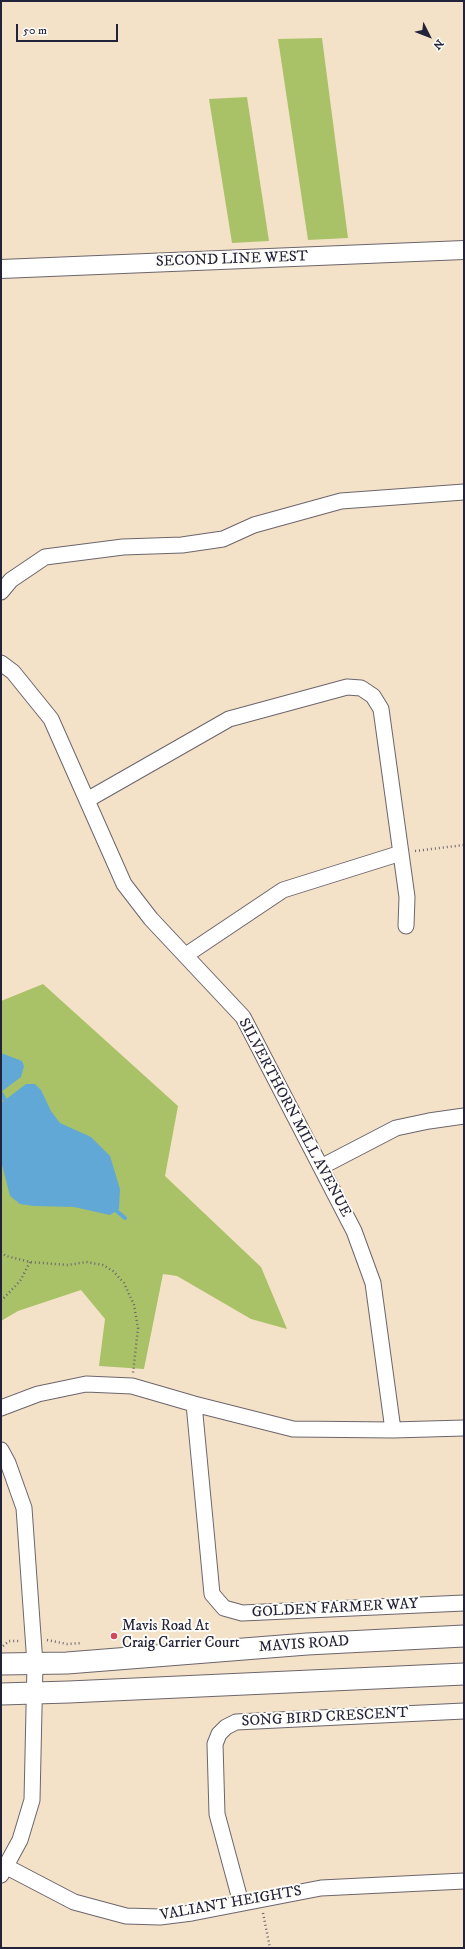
<!DOCTYPE html>
<html>
<head>
<meta charset="utf-8">
<style>
	body { margin:0 }
	#map { position:relative; width:465px; height:1949px; overflow:hidden; background:#f4e2c8; font-family:"IM FELL DW Pica",serif }
	canvas { display:block }
	.frame { position:absolute; inset:0; border:2px solid #22223b; pointer-events:none }
	.north { position:absolute; left:409px; top:16px; width:40px; height:40px; -webkit-text-stroke:3px #fdfcf7; paint-order:stroke; rotate:132deg; font-size:11px; font-weight:700; line-height:16px; text-align:center; color:#22223b }
	.north::after { content:''; display:block; margin:auto; width:14px; height:18px; background:#22223b; clip-path:polygon(50% 0,100% 100%,50% 72%,0 100%) }
	.scale { position:absolute; left:16px; top:24px; width:102px; height:18px; box-sizing:border-box; border:2px solid #22223b; border-top:0; padding-left:5px; font-size:12px; line-height:14px; white-space:nowrap; color:#22223b; -webkit-text-stroke:3px #fdfcf7; paint-order:stroke }
</style>
</head>
<body>
<div id="map">
<canvas width="465" height="1949"></canvas>
<div class="frame"></div>
<div class="north">N</div>
<div class="scale">50 m</div>
</div>
<script>
const c = document.querySelector('canvas').getContext('2d');
c.lineJoin = 'round';
function fill(path, color) { c.fillStyle = color; c.fill(path, 'evenodd'); }
const shape = rows => new Path2D(rows.map(r => 'M' + r).join(''));
function stroke(path, color, width, dash) { c.strokeStyle = color; c.lineWidth = width; c.lineCap = dash ? 'butt' : 'round'; c.setLineDash(dash || []); c.stroke(path); }
function label(font, color, halo, rows, align = 'center') {
  c.font = font + ' "IM FELL DW Pica",serif'; c.lineWidth = 4; c.setLineDash([]); c.textBaseline = 'middle'; c.strokeStyle = halo; c.fillStyle = color; for (const [text, x, y, turn = 0] of rows) {
    c.save(); c.translate(x, y); c.rotate((+turn || 0) * Math.PI / 180); c.textAlign = isNaN(turn) ? turn : align; if (halo) c.strokeText(text, 0, 0); c.fillText(text, 0, 0); c.restore();
  }
}
const green = shape([
	[322,38,348,238,308,240,278,39],
	[247,97,269,241,232,243,209,99],
	[43,984,178,1106,165,1176,261,1267,287,1329,251,1319,177,1276,163,1274,144,1369,99,1366,105,1319,81,1290,18,1311,1,1321,1,1001]
]);
const water = shape([
	[1,1053,22,1061,24,1066,21,1077,1,1092],
	[26,1084,35,1084,41,1090,51,1111,60,1123,91,1137,110,1156,120,1189,119,1209,110,1215,74,1207,33,1206,20,1204,10,1196,1,1161,1,1103]
]);
const stream = shape([
	[1,1093,8,1105],
	[113,1208,125,1218]
]);
const path = shape([
	[415,851,464,845],
	[1,1252,6,1256,30,1262,68,1265,86,1262,103,1265,113,1271,124,1283,134,1305,138,1328,133,1373],
	[1,1301,20,1281,30,1262],
	[47,1640,67,1644,82,1643],
	[3,1646,9,1641,20,1641],
	[263,1913,270,1948]
]);
const minor = shape([
	[1,592,11,580,45,557,123,547,182,545,223,539,254,525,341,501,464,492],
	[1,663,13,672,51,719,124,884,151,919,243,1017,354,1231,373,1283,393,1430],
	[87,800,229,719,347,687,361,688,373,696,381,709,407,897,406,926],
	[186,955,283,890,401,853],
	[321,1167,396,1128,429,1121,464,1116],
	[194,1404,212,1594,224,1608,242,1613,464,1603],
	[1,1408,38,1394,86,1384,132,1386,194,1404,293,1429,393,1430,464,1428],
	[1,1450,8,1463,24,1508,35,1664,32,1800,20,1840,1,1875],
	[7,1867,74,1902,126,1916,160,1917,192,1913,321,1888,464,1881],
	[241,1903,217,1814,215,1744,219,1734,226,1727,236,1722,464,1711]
]);
const tertiary = shape([
	[1,269,464,250]
]);
const secondary = shape([
	[1,1664,67,1663,307,1644,464,1636],
	[1,1694,69,1692,464,1674]
]);
const markers = [
	[114,1636,4,"#d1495b"]
];
const streetNames = [
	["SECOND LINE WEST",232,260,-2],
	["SILVERTHORN MILL AVENUE",294,1118,62],
	["GOLDEN FARMER WAY",335,1609,-3],
	["MAVIS ROAD",304,1645,-4],
	["SONG BIRD CRESCENT",325,1718,-3],
	["VALIANT HEIGHTS",231,1904,-10]
];
const poiNames = [
	["Mavis Road At",122,1627],
	["Craig Carrier Court",122,1644]
];
fill(green, '#aac267');
fill(water, '#61a8d7');
stroke(stream, '#61a8d7', 4);
stroke(minor, '#6c656c', 17);
stroke(tertiary, '#6c656c', 20);
stroke(secondary, '#6c656c', 23);
stroke(path, '#6c656c', 2.5, [1, 3]);
stroke(minor, '#fff', 15);
stroke(tertiary, '#fff', 18);
stroke(secondary, '#fff', 21);
for (const [x, y, r, color] of markers) { const dot = new Path2D(); dot.arc(x, y, r, 0, 2 * Math.PI); c.fillStyle = color; c.fill(dot); stroke(dot, '#fdfcf7', 1.5); }
label('15px', '#22223b', '#fdfcf7', streetNames);
label('15px', '#22223b', '#fdfcf7', poiNames, 'left');
</script>
</body>
</html>
